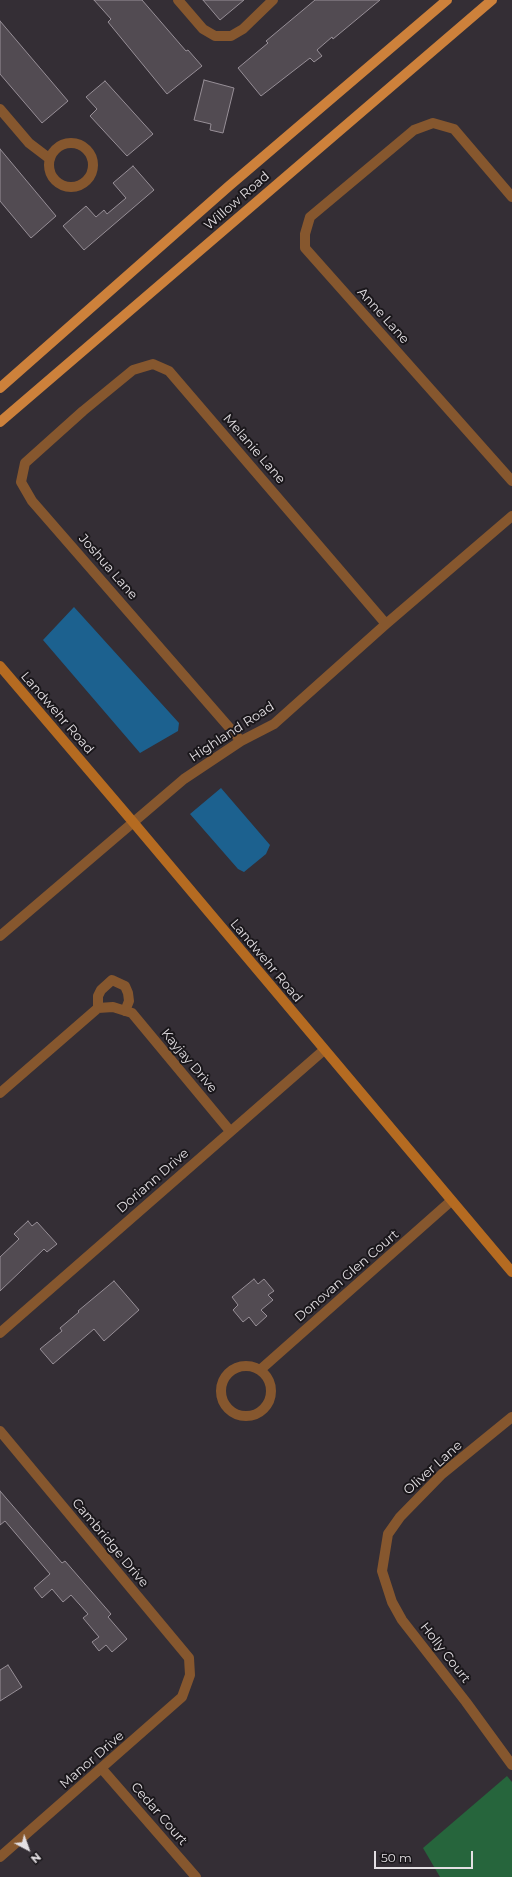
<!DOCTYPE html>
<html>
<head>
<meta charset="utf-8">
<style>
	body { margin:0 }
	#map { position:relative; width:512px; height:1877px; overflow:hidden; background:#342e35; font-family:Montserrat,sans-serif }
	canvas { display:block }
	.north { position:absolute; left:8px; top:1829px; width:40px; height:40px; -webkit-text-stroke:3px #1a171b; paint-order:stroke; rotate:139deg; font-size:11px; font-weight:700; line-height:16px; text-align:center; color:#e3dfe3 }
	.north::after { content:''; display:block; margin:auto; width:14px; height:18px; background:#e3dfe3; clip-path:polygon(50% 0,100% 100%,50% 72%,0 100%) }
	.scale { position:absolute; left:374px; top:1851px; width:99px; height:18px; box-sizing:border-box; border:2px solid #e3dfe3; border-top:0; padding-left:5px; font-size:12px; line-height:14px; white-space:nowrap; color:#e3dfe3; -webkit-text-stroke:3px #1a171b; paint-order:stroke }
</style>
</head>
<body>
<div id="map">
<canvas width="512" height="1877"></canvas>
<div class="north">N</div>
<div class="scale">50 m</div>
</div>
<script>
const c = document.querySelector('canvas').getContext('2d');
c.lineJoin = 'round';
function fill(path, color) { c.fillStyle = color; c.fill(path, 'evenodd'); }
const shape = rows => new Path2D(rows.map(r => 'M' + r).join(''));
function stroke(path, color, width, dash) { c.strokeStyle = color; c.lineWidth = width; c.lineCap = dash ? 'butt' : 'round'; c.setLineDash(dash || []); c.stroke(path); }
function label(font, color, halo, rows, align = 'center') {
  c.font = font + ' Montserrat,sans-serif'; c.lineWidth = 4; c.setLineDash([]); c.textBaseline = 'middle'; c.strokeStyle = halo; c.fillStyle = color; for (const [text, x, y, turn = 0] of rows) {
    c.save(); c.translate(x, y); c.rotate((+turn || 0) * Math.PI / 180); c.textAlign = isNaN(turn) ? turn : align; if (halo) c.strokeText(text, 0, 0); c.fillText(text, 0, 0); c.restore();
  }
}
const green = shape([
	[507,1776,512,1782,512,1877,440,1877,423,1848]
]);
const water = shape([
	[74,607,179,723,178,731,140,753,43,640],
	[221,788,270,845,266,854,244,872,238,869,190,814]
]);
const building = shape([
	[94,0,142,0,186,51,188,50,202,66,167,94,108,22,111,19,94,0],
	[203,0,244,0,220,20,203,0],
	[315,0,380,0,333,39,332,37,317,50,322,56,314,62,310,58,261,96,238,68,268,43,266,41,315,0],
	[0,21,68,101,42,123,0,74,0,21],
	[204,80,234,88,223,133,210,130,211,124,194,120,204,80],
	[105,81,153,134,127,156,90,116,97,109,86,97,105,81],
	[0,149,56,216,31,238,0,201,0,149],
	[133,166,154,190,84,250,63,226,86,206,96,217,104,210,107,214,126,198,113,183,133,166],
	[28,1221,32,1226,37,1222,57,1244,47,1252,44,1249,0,1291,0,1257,19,1239,14,1234,28,1221],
	[254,1279,258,1284,264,1279,274,1291,268,1295,273,1300,261,1310,267,1316,256,1326,249,1317,243,1322,233,1310,238,1305,232,1297,254,1279],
	[114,1281,139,1310,104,1341,94,1329,53,1364,40,1349,62,1331,60,1328,79,1312,78,1311,114,1281],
	[0,1491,62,1563,65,1561,111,1614,108,1617,127,1639,112,1652,106,1645,99,1651,92,1642,99,1637,83,1618,88,1614,71,1595,63,1602,52,1589,42,1598,34,1588,50,1574,5,1521,0,1525,0,1491],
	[8,1665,22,1687,0,1701,0,1670,8,1665]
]);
const street = shape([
	[178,0,203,29,215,36,231,36,243,29,273,0],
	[0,109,29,143,50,159],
	'49 165a22 22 0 1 1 44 0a22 22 0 1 1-44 0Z',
	[512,197,454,129,433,123,414,130,310,217,305,234,305,248,512,481],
	[241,741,32,501,21,482,25,463,83,411,133,370,153,364,169,371,386,624],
	[0,936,184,779,241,741,274,724,386,624,512,516],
	[98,1008,98,996,101,990,112,980,125,986,128,993,129,1001,125,1011],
	[0,1093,98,1008,113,1007,132,1013,230,1131],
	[0,1333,324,1050],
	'221 1391a25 25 0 1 1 50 0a25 25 0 1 1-50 0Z',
	[260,1370,451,1201],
	[512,1417,442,1474,400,1517,388,1534,382,1571,392,1602,402,1620,466,1702,512,1765],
	[0,1431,189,1658,190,1675,182,1697,0,1857],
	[102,1769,196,1877]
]);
const secondary = shape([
	[0,666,133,822,512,1272]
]);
const primary = shape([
	[0,388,229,186,447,0],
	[0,422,492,0]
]);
const streetNames = [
	["Willow Road",237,201,-41],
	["Anne Lane",383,316,48],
	["Melanie Lane",254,449,49],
	["Joshua Lane",108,567,49],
	["Landwehr Road",57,713,49],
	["Highland Road",232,732,-33],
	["Landwehr Road",266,961,50],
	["Kayjay Drive",189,1061,50],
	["Doriann Drive",153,1181,-41],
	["Donovan Glen Court",347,1276,-41],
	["Oliver Lane",433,1468,-42],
	["Cambridge Drive",110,1543,50],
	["Holly Court",445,1653,52],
	["Manor Drive",92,1760,-41],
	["Cedar Court",159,1814,49]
];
fill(green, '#26653c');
fill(water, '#1c618f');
fill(building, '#524b52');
stroke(building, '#978f97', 1);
stroke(street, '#86572e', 10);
stroke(secondary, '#b56b21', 10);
stroke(primary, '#cd813b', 10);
label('13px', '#e3dfe3', '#1a171b', streetNames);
</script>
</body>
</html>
